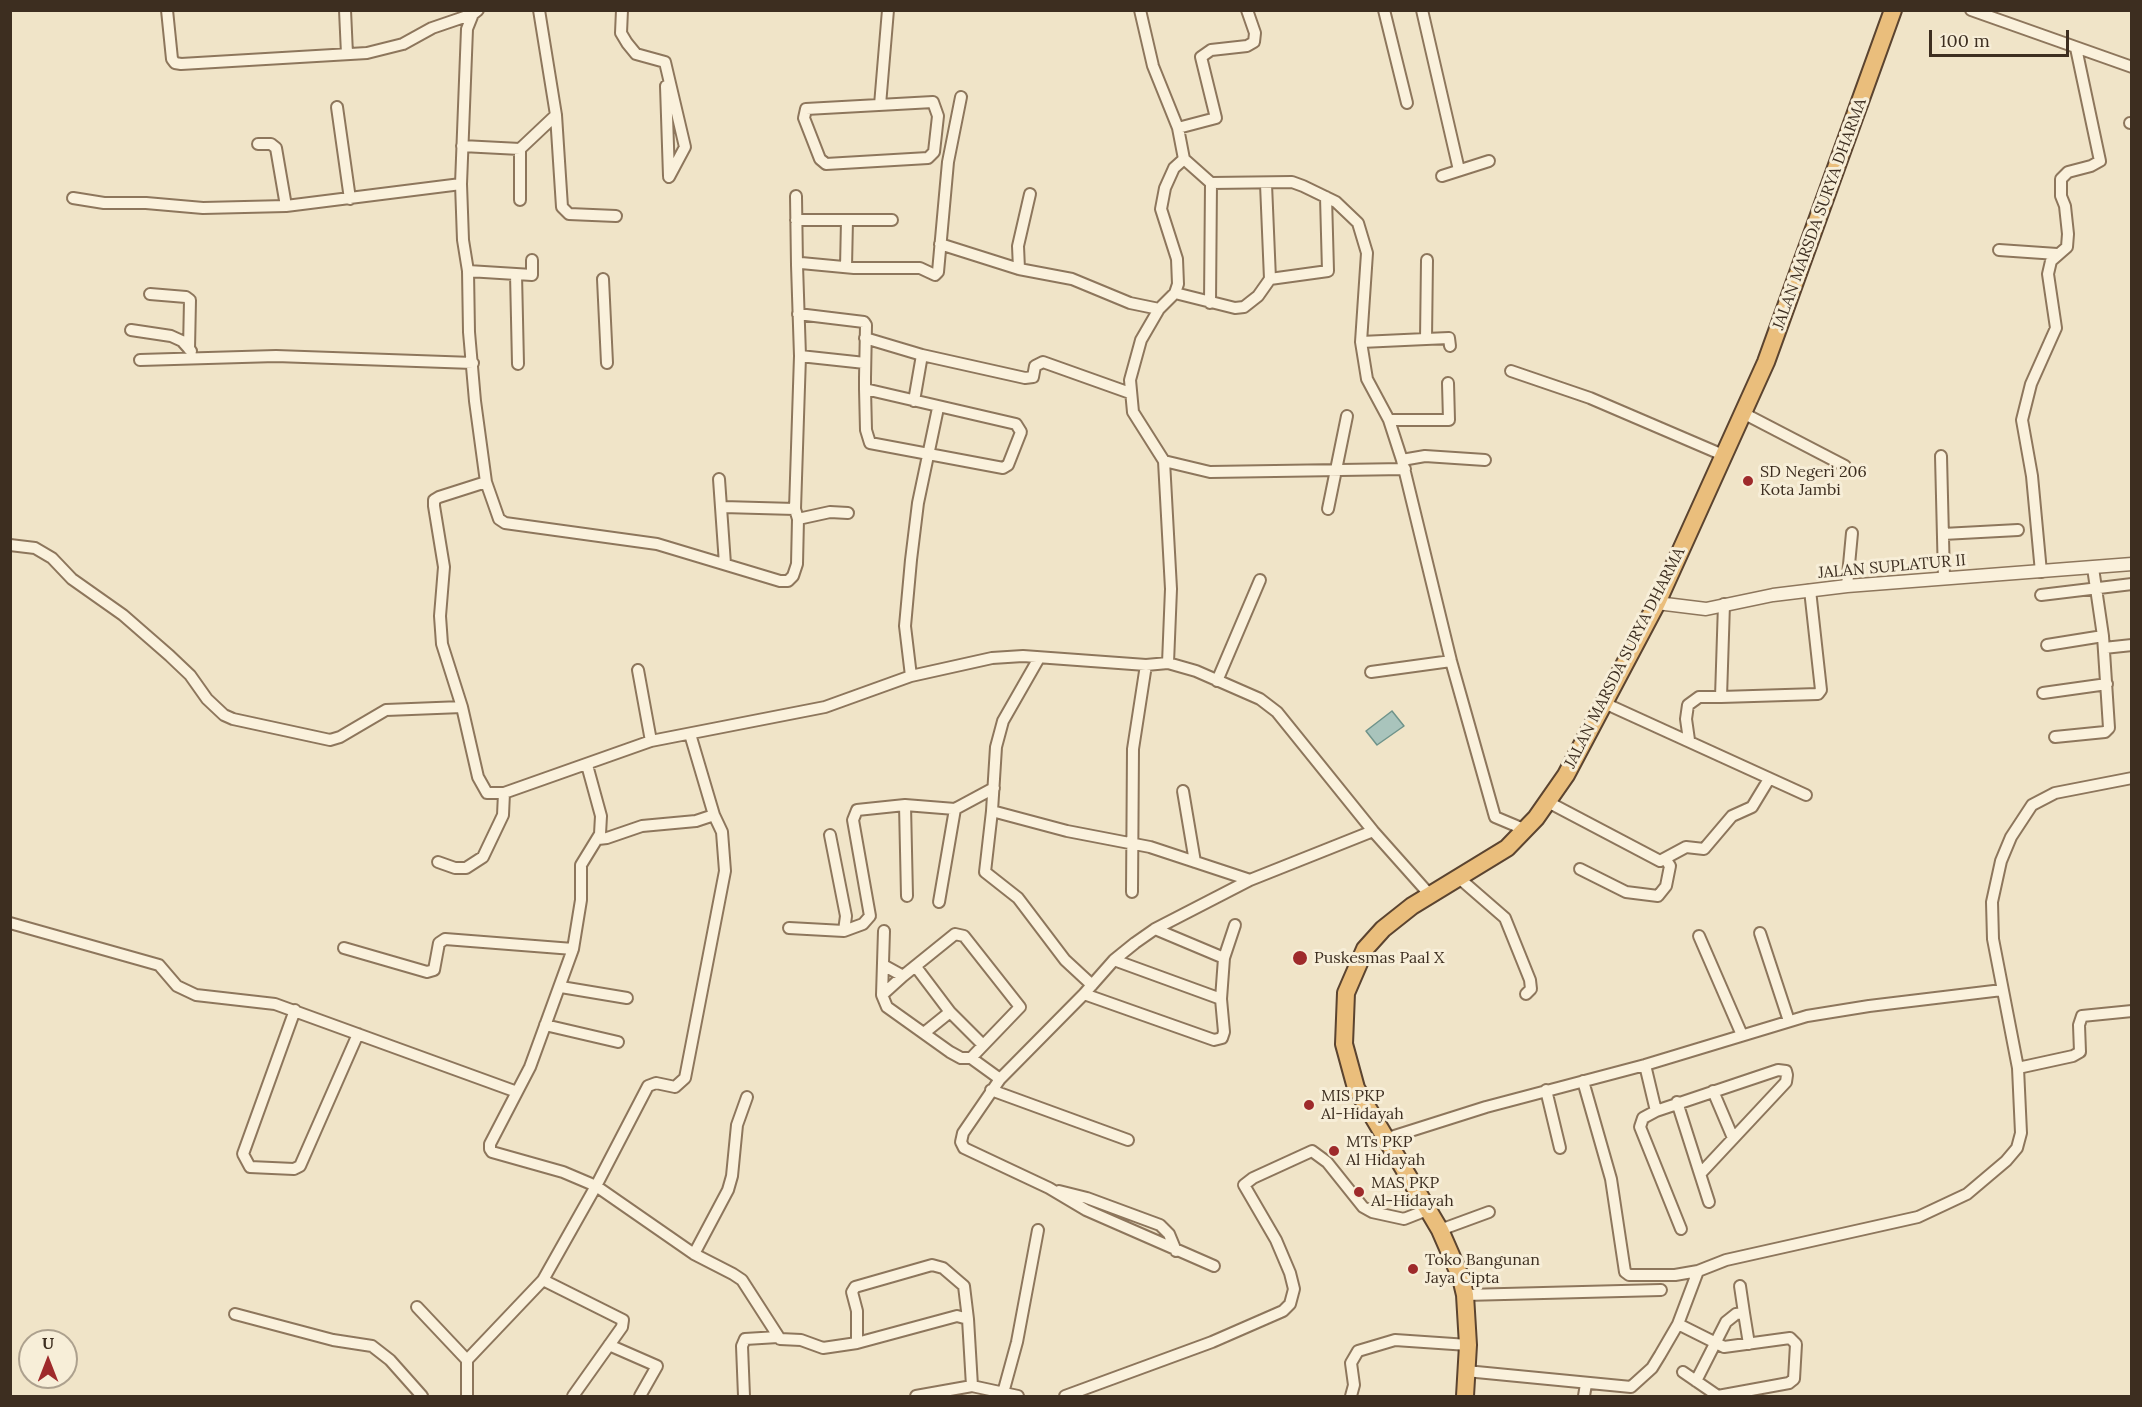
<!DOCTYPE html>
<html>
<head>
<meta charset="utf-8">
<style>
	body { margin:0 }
	#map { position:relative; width:2142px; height:1407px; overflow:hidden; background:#f0e4c8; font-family:Lora,serif }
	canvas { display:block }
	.frame { position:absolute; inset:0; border:12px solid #3d2e20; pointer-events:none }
	.north { position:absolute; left:18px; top:1329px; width:60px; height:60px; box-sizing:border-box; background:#f7eed8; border:2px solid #ada18e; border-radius:50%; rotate:0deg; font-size:16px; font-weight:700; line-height:24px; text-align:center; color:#3d2e20 }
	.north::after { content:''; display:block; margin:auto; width:21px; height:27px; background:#9e2a2b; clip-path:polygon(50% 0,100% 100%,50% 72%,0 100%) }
	.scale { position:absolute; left:1929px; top:30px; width:140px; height:27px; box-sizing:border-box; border:3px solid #3d2e20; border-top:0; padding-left:8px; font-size:18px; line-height:21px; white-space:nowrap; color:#3d2e20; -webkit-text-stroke:4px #f7eed8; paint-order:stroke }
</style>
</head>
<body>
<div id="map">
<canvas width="2142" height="1407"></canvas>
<div class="frame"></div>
<div class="north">U</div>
<div class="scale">100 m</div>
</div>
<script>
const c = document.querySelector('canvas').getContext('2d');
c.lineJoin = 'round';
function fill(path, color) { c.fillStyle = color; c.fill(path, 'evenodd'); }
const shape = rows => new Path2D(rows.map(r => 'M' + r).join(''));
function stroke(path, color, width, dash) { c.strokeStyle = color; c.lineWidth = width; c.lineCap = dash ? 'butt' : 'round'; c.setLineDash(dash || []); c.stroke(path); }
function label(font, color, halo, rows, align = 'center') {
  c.font = font + ' Lora,serif'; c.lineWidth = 6; c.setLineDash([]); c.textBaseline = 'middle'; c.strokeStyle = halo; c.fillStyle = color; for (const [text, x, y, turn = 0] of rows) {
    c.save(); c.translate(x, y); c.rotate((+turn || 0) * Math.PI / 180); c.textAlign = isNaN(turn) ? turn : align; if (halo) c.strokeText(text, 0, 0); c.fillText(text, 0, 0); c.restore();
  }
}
const water = shape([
	[1392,711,1404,726,1377,745,1366,731,1392,711]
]);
const minor = shape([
	[167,10,172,59,175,63,181,64,367,53,403,44,432,28,473,14],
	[345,10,347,54],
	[478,10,473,14,467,29,461,184,463,240,468,271,469,332,475,401,486,482,499,519,505,523,657,544,780,581,788,581,793,576,797,564,798,519],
	[539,10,556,115,562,207,569,214,616,216],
	[622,10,621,33,627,43,636,54,665,62],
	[1140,10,1153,66,1178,128,1184,159],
	[1384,10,1407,103],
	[1422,10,1459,170],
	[1971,10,2132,67],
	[665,62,685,147,669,177],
	[666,86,669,176],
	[933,102,938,116,934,152,928,158,826,164,820,159,804,118,806,109,933,102],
	[880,105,888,10],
	[337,107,350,199],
	[2130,123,2132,123],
	[1178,128,1216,118,1201,57,1211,50,1247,46,1254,42,1255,33,1247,10],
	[258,144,271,144,276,148,286,206],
	[462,146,520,149,556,115],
	[520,149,520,200],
	[1442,176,1489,161],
	[796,196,797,265],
	[73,198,104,203,146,203,203,208,286,206,461,184],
	[796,220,847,220,846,267],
	[847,220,892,220],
	[940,244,1019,269,1072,279,1130,303,1159,309],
	[1999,250,2057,254],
	[1019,269,1018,246,1030,194],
	[468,271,532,275,532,260],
	[516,274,518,364],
	[603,279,607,363],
	[1270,279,1328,271,1326,197],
	[1175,293,1235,308,1244,307,1258,296,1270,279,1266,184],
	[150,294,186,297,190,300,189,349],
	[1210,303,1211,183],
	[798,314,864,322,866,325,865,378,865,389,866,430,870,443,1003,468,1008,465,1021,432,1016,424,865,389],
	[131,330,171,336,182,341,191,351],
	[865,338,922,355],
	[1426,339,1449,338,1450,346],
	[1361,342,1426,339,1427,260],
	[800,356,865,363],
	[140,360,276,356,473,363],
	[1511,371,1590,398,1723,455],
	[914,401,922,355,1025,378,1033,377,1035,366,1043,362,1130,393],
	[1743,413,1845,466],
	[1389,420,1449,420,1448,383],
	[1941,456,1944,578],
	[1402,460,1425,456,1485,460],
	[1164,461,1210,472,1405,469],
	[719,479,725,564],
	[486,482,439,497,434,500,434,506,444,567,440,616,442,644,462,707,478,777,487,793,504,793,651,741,825,707,911,676,992,658,1023,656,1146,665,1168,663,1196,671,1260,699,1277,712,1373,831,1430,895],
	[723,507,795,509,798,519,830,512,848,513],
	[795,509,800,356,797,265,801,263,854,268,920,268,935,275,938,272,948,162,961,97],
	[1328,509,1347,416],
	[1943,534,2018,530],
	[10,545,35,548,52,558,72,579,123,615,170,656,190,675,207,699,224,715,233,719,330,740,340,737,386,710,462,707],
	[2041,572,2032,476,2022,420,2031,384,2056,328,2048,274,2051,261,2067,247,2068,234,2065,206,2061,196,2061,179,2068,172,2091,166,2100,161,2076,48],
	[1847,586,1852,533],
	[2041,595,2132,584],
	[1724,604,1721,697,1818,694,1821,690,1810,590],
	[2047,645,2103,636],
	[2104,648,2132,645],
	[1039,658,1003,721,996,747,992,811,1067,831,1150,847,1250,880],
	[1168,663,1171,589,1164,461,1133,412,1130,380,1141,340,1159,309,1175,293,1178,284,1177,259,1161,209,1165,188,1174,168,1184,159,1211,183,1292,182,1303,186,1336,202,1358,223,1367,253,1361,342,1367,379,1389,420,1402,460,1451,661,1495,817,1526,830],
	[638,670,651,741],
	[1371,672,1451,661],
	[911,676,905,626,911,560,918,503,938,408],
	[1217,681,1260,580],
	[2043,693,2107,684],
	[1602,702,1806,795],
	[2055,737,2105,732,2109,728,2103,636,2093,568],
	[1689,740,1686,719,1688,705,1699,697,1721,697],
	[587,765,601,816,600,834,581,865,581,900,573,949,530,1067,490,1144,490,1149,492,1152,563,1172,596,1186,694,1254,733,1274,742,1280,780,1339,801,1340,823,1348,857,1343,957,1316,968,1319,972,1386],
	[1183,791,1195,862],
	[1548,802,1660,861,1686,847,1704,849,1732,816,1752,807,1769,779],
	[905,805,907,896],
	[992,811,985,872,1018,898,1065,960,1092,985],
	[830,835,846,916,844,931],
	[598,839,607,838,642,826,696,821,714,815],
	[438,862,455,868,466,868,483,857,503,815,504,793],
	[1580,869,1626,892,1658,896,1666,886,1670,866,1666,860],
	[1459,878,1505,918,1530,980,1531,989,1526,994],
	[1132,892,1133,749,1146,665],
	[939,902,955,809,994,788],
	[10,923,159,965,177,986,196,995,275,1004,517,1092],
	[789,928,844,931,863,924,870,916,853,820,857,810,905,805,955,809],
	[1155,929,1224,958],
	[884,931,882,995,887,1007,950,1052,961,1058,971,1058,1000,1079],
	[1760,933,1789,1021],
	[1699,936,1742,1035],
	[344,948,427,972,434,970,439,943,445,939,573,949],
	[1114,960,1221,999,1224,958,1235,925],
	[883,965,903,976,955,934,964,936,1020,1007,971,1058],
	[916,967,950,1012,983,1045],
	[561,987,627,998],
	[1084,994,1214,1040,1222,1038,1224,1032,1221,999],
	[882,995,903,976],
	[295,1010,243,1154,250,1167,294,1169,300,1166,358,1034],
	[545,1025,618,1042],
	[924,1033,950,1012],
	[1645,1065,1656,1111,1778,1070,1786,1071,1787,1075,1786,1082,1700,1174,1709,1202],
	[2018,1068,2073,1056,2080,1052,2079,1025,2082,1016,2132,1011],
	[1583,1081,1611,1179,1625,1272,1629,1275,1675,1275,1698,1271,1726,1260,1918,1217,1967,1194,2006,1161,2017,1148,2021,1133,2018,1068,1993,939,1992,902,2001,861,2011,837,2032,805,2055,793,2132,778],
	[991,1090,1128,1140],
	[1546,1090,1560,1148],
	[1713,1091,1733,1138],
	[1677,1102,1700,1174],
	[1656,1111,1643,1118,1640,1127,1681,1229],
	[1385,1139,1486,1107,1645,1065,1807,1016,1869,1006,2002,990],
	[1059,1191,1087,1198,1160,1225,1169,1234,1176,1251],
	[1440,1230,1489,1212],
	[694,1254,728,1190,732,1176,737,1125,747,1097],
	[1214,1266,1086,1210,1049,1188,964,1148,961,1142,963,1133,1000,1079,1084,994,1114,960,1135,943,1155,929,1250,880,1373,831],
	[543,1280,623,1320,622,1327,573,1396],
	[1740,1286,1744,1313],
	[1465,1295,1661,1290],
	[417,1307,467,1360,467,1396],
	[235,1314,333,1340,372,1346,390,1360,422,1396],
	[1678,1324,1724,1347,1790,1338,1796,1344,1794,1379,1789,1383,1718,1396,1683,1372],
	[857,1343,857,1311,852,1292,855,1287,932,1265,943,1268,964,1286,968,1319],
	[609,1345,657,1366,640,1396],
	[467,1360,543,1280,596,1186,648,1086,656,1083,675,1087,685,1078,725,871,722,832,714,815,690,734],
	[1466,1371,1631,1387,1652,1368,1660,1355,1678,1324,1698,1271],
	[1696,1381,1726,1322,1736,1314,1744,1313,1749,1344],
	[1003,1393,1017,1342,1038,1230],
	[744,1396,742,1346,745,1339,778,1337],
	[916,1396,972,1386,1018,1396],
	[1065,1396,1212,1342,1283,1311,1290,1304,1294,1289,1290,1273,1276,1240,1244,1185,1253,1178,1312,1151,1327,1162,1363,1207,1372,1212,1404,1219,1427,1210],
	[1351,1396,1354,1385,1351,1363,1358,1351,1395,1340,1468,1345],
	[1584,1396,1586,1384]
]);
const tertiary = shape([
	[1657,603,1706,609,1773,595,1847,586,2132,564]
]);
const trunk = shape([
	[1465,1396,1468,1345,1465,1295,1461,1278,1440,1230,1356,1088,1344,1044,1346,993,1365,949,1383,929,1412,906,1507,848,1536,818,1566,775,1657,603,1766,362,1893,10]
]);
const markers = [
	[1748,481,6,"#9e2a2b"],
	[1300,958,8,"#9e2a2b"],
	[1309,1105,6,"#9e2a2b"],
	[1334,1151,6,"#9e2a2b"],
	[1359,1192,6,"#9e2a2b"],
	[1413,1269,6,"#9e2a2b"]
];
const streetNames = [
	["JALAN MARSDA SURYA DHARMA",1820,214,-70],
	["JALAN SUPLATUR II",1892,567,-5],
	["JALAN MARSDA SURYA DHARMA",1625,658,-63]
];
const poiNames = [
	["SD Negeri 206",1760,472],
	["Kota Jambi",1760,490],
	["Puskesmas Paal X",1314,958],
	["MIS PKP",1321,1096],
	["Al-Hidayah",1321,1114],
	["MTs PKP",1346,1142],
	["Al Hidayah",1346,1160],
	["MAS PKP",1371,1183],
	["Al-Hidayah",1371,1201],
	["Toko Bangunan",1425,1260],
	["Jaya Cipta",1425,1278]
];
fill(water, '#a9c4bc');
stroke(water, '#6f938a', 1.5);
stroke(minor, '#8d765c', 14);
stroke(tertiary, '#8d765c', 15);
stroke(trunk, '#5b4430', 20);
stroke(minor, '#faf1dc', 10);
stroke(tertiary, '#faf1dc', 12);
stroke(trunk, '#eabe7c', 16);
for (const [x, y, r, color] of markers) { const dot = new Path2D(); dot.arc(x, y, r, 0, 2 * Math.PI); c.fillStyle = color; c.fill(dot); stroke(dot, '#f7eed8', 2); }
label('16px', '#3d2e20', '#f7eed8', streetNames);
label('16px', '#3d2e20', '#f7eed8', poiNames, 'left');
</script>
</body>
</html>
